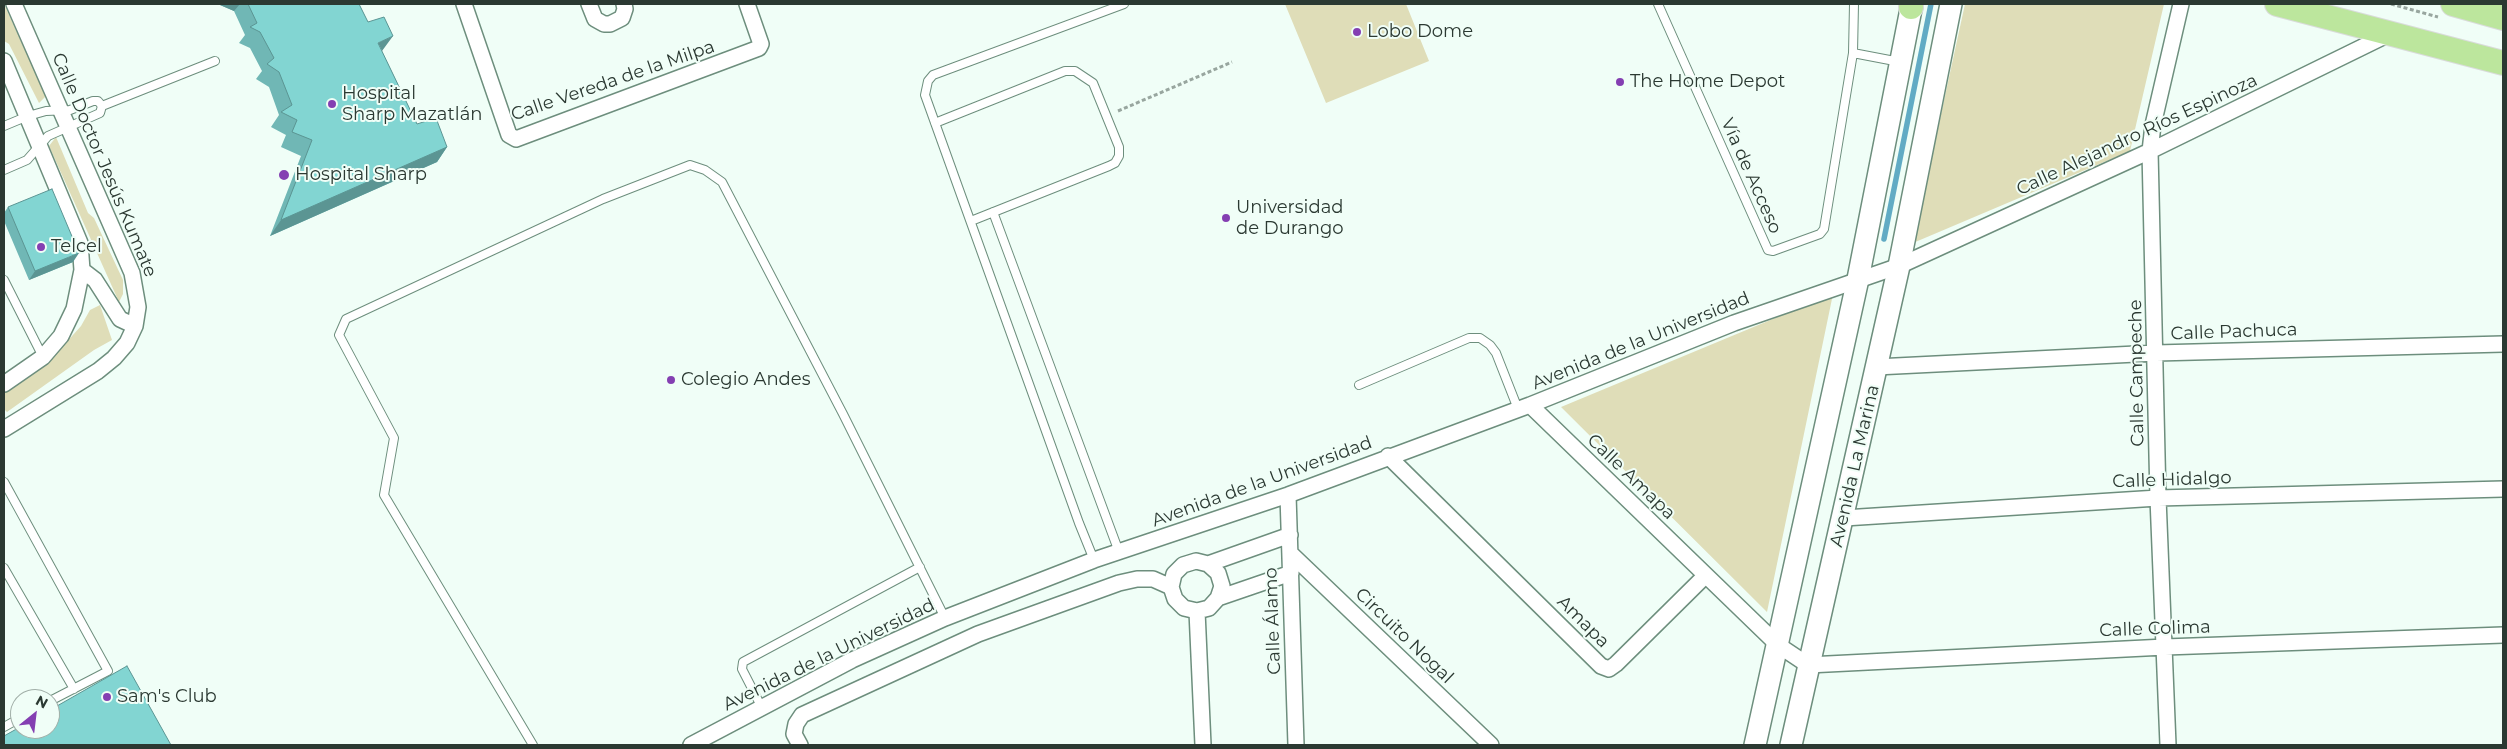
<!DOCTYPE html>
<html>
<head>
<meta charset="utf-8">
<style>
	body { margin:0 }
	#map { position:relative; width:2507px; height:749px; overflow:hidden; background:#f0fef7; font-family:Montserrat,sans-serif }
	canvas { display:block }
	.frame { position:absolute; inset:0; border:5px solid #2b3932; pointer-events:none }
	.north { position:absolute; left:10px; top:689px; width:50px; height:50px; box-sizing:border-box; background:#f0fef7; border:1px solid #a1afa8; border-radius:50%; rotate:29deg; font-size:14px; font-weight:700; line-height:20px; text-align:center; color:#2b3932 }
	.north::after { content:''; display:block; margin:auto; width:18px; height:22px; background:#843fb2; clip-path:polygon(50% 0,100% 100%,50% 72%,0 100%) }
</style>
</head>
<body>
<div id="map">
<canvas width="2507" height="749"></canvas>
<div class="frame"></div>
<div class="north">N</div>
</div>
<script>
const c = document.querySelector('canvas').getContext('2d');
c.lineJoin = 'round';
function fill(path, color) { c.fillStyle = color; c.fill(path, 'evenodd'); }
const shape = rows => new Path2D(rows.map(r => 'M' + r).join(''));
function stroke(path, color, width, dash) { c.strokeStyle = color; c.lineWidth = width; c.lineCap = dash ? 'butt' : 'round'; c.setLineDash(dash || []); c.stroke(path); }
function label(font, color, halo, rows, align = 'center') {
  c.font = font + ' Montserrat,sans-serif'; c.lineWidth = 4; c.setLineDash([]); c.textBaseline = 'middle'; c.strokeStyle = halo; c.fillStyle = color; for (const [text, x, y, turn = 0] of rows) {
    c.save(); c.translate(x, y); c.rotate((+turn || 0) * Math.PI / 180); c.textAlign = isNaN(turn) ? turn : align; if (halo) c.strokeText(text, 0, 0); c.fillText(text, 0, 0); c.restore();
  }
}
const green = shape([
	[4,4,46,96,39,103,9,44,4,41],
	[1285,4,1406,4,1429,61,1326,103],
	[1965,4,2164,4,2130,151,1913,243],
	[56,137,88,213,94,218,123,280,123,294,119,302,49,146],
	[1833,294,1767,612,1561,407],
	[100,305,112,340,94,350,7,412,4,409,4,390,40,366,64,345,81,326,90,310]
]);
const stream = shape([
	[1884,239,1931,4]
]);
const path = shape([
	[2391,4,2438,17],
	[1118,111,1232,62]
]);
const service = shape([
	[1658,4,1768,250,1773,251,1820,234,1824,229,1853,53,1854,4],
	[1853,53,1900,62],
	[102,106,215,61],
	[935,123,1065,71,1075,71,1093,83,1119,147,1119,156,1115,163,1109,166,971,221],
	[4,126,28,116,46,111,70,110,93,101,98,101,102,106,100,113,48,136,27,160,4,170],
	[993,212,1119,552],
	[4,280,43,357],
	[1359,385,1469,338,1480,338,1490,345,1496,353,1518,409],
	[4,482,108,671,50,701],
	[1094,560,1079,523,925,95,928,81,933,75,1124,4],
	[4,568,74,689],
	[762,708,742,669,743,662,920,567],
	[4,727,20,718],
	[533,745,384,495,394,438,339,335,346,319,603,199,690,165,705,170,722,182,843,414,945,618]
]);
const minor = shape([
	[464,4,509,135,516,139,759,48,761,44,747,4],
	[589,4,595,19,604,24,610,24,622,18,625,9,624,4],
	[4,61,80,243,82,270,74,309,61,336,43,357,4,384],
	[82,270,95,280,120,319,135,326],
	[1876,367,2156,353,2503,344],
	[1530,405,1778,645,1808,665,2165,647,2503,635],
	[4,429,98,371,114,358,127,343,135,326,138,307,132,273,14,4],
	[1388,456,1601,666,1609,669,1616,664,1705,576],
	[1288,495,1296,745],
	[1844,518,2158,498,2503,489],
	[1290,553,1491,745],
	[1208,564,1290,535],
	[1218,598,1222,586,1218,573,1208,564,1196,561,1183,565,1174,574,1171,587,1175,599,1184,608,1197,611,1209,608,1218,598,1291,573],
	[1197,611,1203,745],
	[691,745,852,660,945,618,1094,560,1288,495,1530,405,1734,323,1899,266,2150,151,2389,34],
	[800,745,794,734,796,724,802,715,978,634,1119,583,1137,579,1153,579,1171,587],
	[2168,745,2158,498,2150,151,2153,125,2181,4]
]);
const secondary = shape([
	[1755,745,1858,279,1912,4],
	[1791,745,1899,266,1951,4]
]);
const primary = shape([
	[1911,4,1911,7],
	[2277,4,2503,63],
	[2453,4,2503,18]
]);
const wall = shape([
	[221,4,359,4,417,124,447,147,437,162,270,236,301,156,281,147,286,135,271,127,279,115,269,87,256,79,262,71,250,48,239,43,245,35,234,11,220,5],
	[8,207,73,262,29,280,4,221,4,213]
]);
const shadedWall = shape([
	[221,4,240,4,234,11,220,5],
	[393,36,382,51,378,43],
	[447,147,437,162,270,236,281,220],
	[79,253,73,262,29,280,35,271]
]);
const building = shape([
	[248,4,359,4,368,22,384,17,393,36,378,43,417,124,436,118,447,147,281,220,312,140,292,132,297,120,281,112,292,105,279,72,267,64,274,58,260,32,250,27,257,23,248,4],
	[52,189,79,253,35,271,8,207,52,189],
	[127,666,171,745,4,745,4,736,20,727,20,729,50,729,50,710,127,666]
]);
const markers = [
	[1357,32,5,"#843fb2"],
	[1620,82,5,"#843fb2"],
	[332,104,5,"#843fb2"],
	[284,175,6,"#843fb2"],
	[1226,218,5,"#843fb2"],
	[41,247,5,"#843fb2"],
	[671,380,5,"#843fb2"],
	[107,697,5,"#843fb2"]
];
const poiNames = [
	["Lobo Dome",1367,32],
	["The Home Depot",1630,82],
	["Hospital",342,94],
	["Sharp Mazatlán",342,115],
	["Hospital Sharp",295,175],
	["Universidad",1236,208],
	["de Durango",1236,229],
	["Telcel",51,247],
	["Colegio Andes",681,380],
	["Sam's Club",117,697]
];
const streetNames = [
	["Calle Vereda de la Milpa",613,81,-19],
	["Calle Alejandro Ríos Espinoza",2137,135,-25],
	["Calle Doctor Jesús Kumate",104,165,67],
	["Vía de Acceso",1751,176,66],
	["Calle Pachuca",2234,332,-2],
	["Avenida de la Universidad",1641,341,-22],
	["Calle Campeche",2137,373,-91],
	["Avenida La Marina",1855,466,-77],
	["Calle Amapa",1631,477,44],
	["Calle Hidalgo",2172,480,-2],
	["Avenida de la Universidad",1262,482,-20],
	["Calle Álamo",1273,621,-92],
	["Amapa",1583,622,45],
	["Calle Colima",2155,629,-2],
	["Circuito Nogal",1404,636,44],
	["Avenida de la Universidad",829,655,-26]
];
fill(green, '#dfddb8');
stroke(stream, '#61abc4', 5.5);
stroke(service, '#6d8e7d', 10);
stroke(minor, '#6d8e7d', 18);
stroke(secondary, '#6d8e7d', 24);
stroke(primary, '#d9dbda', 26);
stroke(path, '#98a69f', 3, [4, 2.5]);
stroke(service, '#fff', 8);
stroke(minor, '#fff', 15);
stroke(secondary, '#fff', 21);
stroke(primary, '#bce69d', 24);
fill(wall, '#70b7b5');
fill(shadedWall, '#5b9593');
fill(building, '#82d5d2');
stroke(building, '#5b9593', 1);
for (const [x, y, r, color] of markers) { const dot = new Path2D(); dot.arc(x, y, r, 0, 2 * Math.PI); c.fillStyle = color; c.fill(dot); stroke(dot, '#f0fef7', 2); }
label('18px', '#2b3932', '#f0fef7', poiNames, 'left');
label('18px', '#2b3932', '#f0fef7', streetNames);
</script>
</body>
</html>
